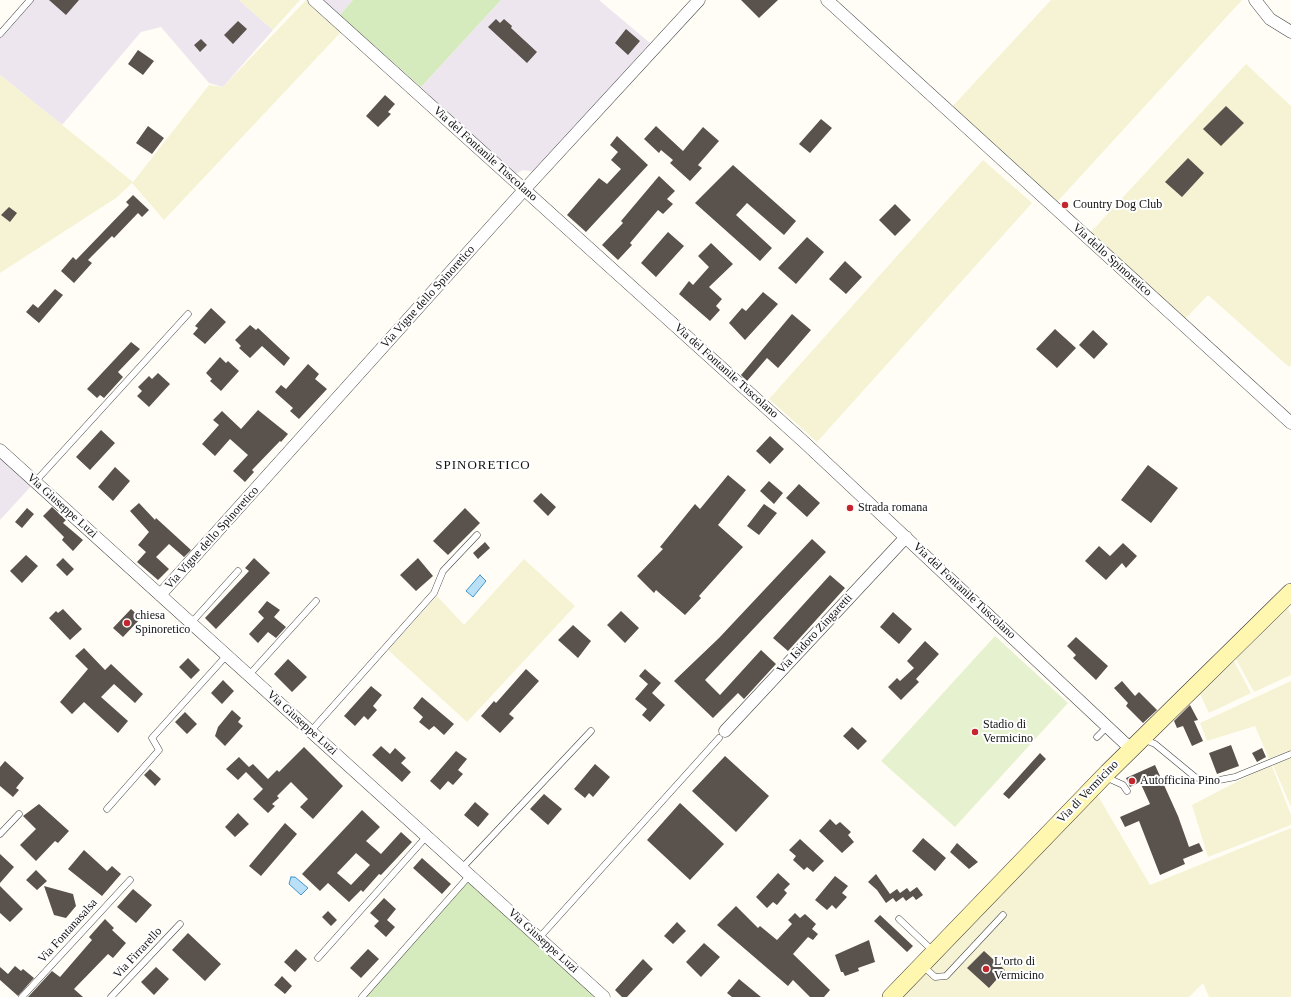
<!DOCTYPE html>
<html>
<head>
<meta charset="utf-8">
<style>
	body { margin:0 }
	canvas { display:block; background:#fffdf5 }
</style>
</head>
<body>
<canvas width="1291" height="997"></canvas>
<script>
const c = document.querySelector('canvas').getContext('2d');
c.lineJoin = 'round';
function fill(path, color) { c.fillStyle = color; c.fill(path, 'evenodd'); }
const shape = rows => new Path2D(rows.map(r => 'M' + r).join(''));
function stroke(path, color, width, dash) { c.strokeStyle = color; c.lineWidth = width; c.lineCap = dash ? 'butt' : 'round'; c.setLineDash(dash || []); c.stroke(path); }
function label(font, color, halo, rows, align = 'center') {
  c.font = font + ' "Times New Roman",serif'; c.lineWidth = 4; c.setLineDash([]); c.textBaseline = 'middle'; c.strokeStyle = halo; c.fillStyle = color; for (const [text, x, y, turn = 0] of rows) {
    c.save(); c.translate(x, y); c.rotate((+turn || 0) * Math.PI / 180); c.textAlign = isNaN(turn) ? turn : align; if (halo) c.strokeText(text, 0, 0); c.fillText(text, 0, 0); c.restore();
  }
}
const industrial = shape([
	[30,0,239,0,273,30,223,87,209,83,161,27,141,32,62,125,0,75,0,34],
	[322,0,353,0,340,15],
	[501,0,599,0,650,43,535,172,523,170,514,175,421,87],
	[0,450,35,482,0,520]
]);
const farmland = shape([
	[239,0,300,0,273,30],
	[306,0,308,0,342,31,164,220,132,183,116,198,0,273,0,75,133,182,209,85,223,87],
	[1051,0,1242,0,1057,202,951,108],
	[1246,64,1291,106,1291,365,1289,367,1208,295,1185,319,1090,233],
	[983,160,1032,203,817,442,769,399],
	[524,559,575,606,467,722,388,650,437,596,464,625],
	[1288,608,1291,615,1291,675,1254,692,1236,659],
	[1234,661,1251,693,1209,713,1200,694],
	[1291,681,1291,750,1269,759,1255,726,1207,741,1200,723],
	[1291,756,1291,807,1272,763],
	[1271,764,1291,815,1291,825,1208,857,1192,805],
	[1097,794,1150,885,1291,828,1291,997,1209,997,1203,983,1189,997,903,997]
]);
const green = shape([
	[353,0,501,0,421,87,340,15],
	[470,875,604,997,362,997]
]);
const pitch = shape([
	[995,636,1068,703,955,827,881,761]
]);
const water = shape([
	[480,575,486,581,473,597,466,591,480,575],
	[291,877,295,877,308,888,301,895,289,884,291,877]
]);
const building = shape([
	[49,0,79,0,66,15],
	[741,0,778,0,759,18],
	[496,19,500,23,504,19,512,26,511,28,537,52,527,63,488,27],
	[238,21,247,29,233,44,224,35],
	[626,29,640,41,628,55,615,43],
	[201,39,207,45,200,52,194,45],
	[138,50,154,61,143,75,128,64],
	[385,95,395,104,388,112,391,114,378,127,366,116],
	[1226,106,1244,123,1221,146,1203,129],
	[821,119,832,128,810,153,799,144],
	[148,126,164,138,152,154,136,143],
	[656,126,683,151,703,127,719,141,698,165,702,168,690,181,670,163,673,160,661,150,659,153,644,139],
	[617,136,648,165,586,232,567,215,599,178,607,184,621,169,611,160,618,152,610,145],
	[1188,158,1204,173,1182,197,1165,182],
	[733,165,796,221,784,235,747,203,736,215,772,248,760,261,695,203],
	[659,176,675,191,667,199,673,204,663,214,658,210,630,243,632,245,618,260,602,245,623,223,621,221],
	[133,195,149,210,142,217,138,213,114,238,112,236,88,260,92,263,74,283,61,271,73,257,76,260,129,205,126,202],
	[895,204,911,220,895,236,879,220],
	[9,207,17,213,10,222,1,215],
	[668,232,684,246,656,277,641,263],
	[807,237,824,252,796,284,778,268],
	[711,243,733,264,709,287,722,299,716,306,720,310,710,321,679,294,689,281,693,285,709,267,698,256],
	[845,261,862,277,846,294,829,279],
	[55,289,63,295,39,323,26,312,33,304,38,308],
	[763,292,778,304,745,340,729,323,742,308,746,311],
	[211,308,226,322,205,344,193,334,198,328,195,326],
	[792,314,811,330,778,368,767,358,747,381,741,375],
	[250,325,256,330,258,328,290,358,284,366,262,346,250,358,239,348,241,346,235,340],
	[1055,329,1076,348,1057,368,1036,349],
	[1093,330,1108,344,1094,359,1079,345],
	[131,342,140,349,118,372,123,377,104,398,100,395,97,398,87,389],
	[220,357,226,363,228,361,239,371,221,391,210,381,212,379,206,373],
	[308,364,319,374,315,379,327,389,299,419,290,411,293,408,275,392,281,385,286,389],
	[158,373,170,384,149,407,137,396,142,391,138,387,149,376,152,379],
	[258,410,288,434,281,442,280,441,252,470,254,472,245,482,233,471,248,455,230,439,215,456,202,444,219,425,213,420,222,411,241,429],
	[101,430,115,443,90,470,76,457],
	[770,436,784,449,770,464,756,451],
	[1148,465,1178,488,1151,523,1121,500],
	[115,467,130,481,113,501,98,487],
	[728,475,746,490,718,525,743,547,699,596,701,598,685,615,656,590,654,593,637,576,663,549,660,547,695,504,700,509],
	[769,481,783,493,774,504,760,491],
	[799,484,820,503,807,517,786,498],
	[541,493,556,507,548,516,533,501],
	[139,503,155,520,156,518,191,550,184,557,169,544,156,557,169,569,158,580,137,562,146,552,138,545,149,532,130,511],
	[764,504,777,513,759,535,747,526],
	[52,507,66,520,63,523,83,540,73,551,62,540,64,537,43,516],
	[27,508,34,514,22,528,15,522],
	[465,508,480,523,448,555,433,541],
	[812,539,826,552,705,680,720,695,761,650,776,664,744,699,738,693,713,718,674,681,719,638],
	[485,542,490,548,478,559,473,553],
	[1123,543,1137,556,1126,568,1122,563,1106,580,1085,561,1099,546,1110,556],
	[26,555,38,566,22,583,10,571],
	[63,558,74,569,67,576,56,565],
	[254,558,270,573,216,629,205,618,249,571,245,568],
	[418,558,433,576,416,591,400,575],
	[830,575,845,588,788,651,773,638],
	[267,601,280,610,274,617,286,627,276,638,268,632,258,643,249,634,264,618,258,612],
	[63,609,82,629,70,640,49,618,56,611,58,613],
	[131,609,141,618,123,637,113,628],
	[621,611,639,628,625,643,607,625],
	[893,612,912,629,899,644,880,627],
	[573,625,591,641,578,658,558,640],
	[1076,637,1108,666,1096,680,1073,658,1076,655,1067,646],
	[925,641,939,654,916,679,919,682,901,700,888,687,897,678,900,681,914,668,907,661],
	[84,648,105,670,111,664,143,694,135,703,114,684,101,697,128,721,118,733,84,702,72,714,60,702,88,669,75,656],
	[188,658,200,670,191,679,179,667],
	[288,659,307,677,292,692,274,674],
	[526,669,539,681,509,714,514,718,500,733,481,716,494,701,496,703],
	[645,669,661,683,652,693,665,705,650,722,642,715,647,709,635,699,648,684,639,676],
	[223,680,234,691,222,704,211,693],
	[1122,681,1135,696,1139,692,1157,710,1143,723,1126,706,1128,703,1114,688],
	[371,686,382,695,373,706,377,710,368,720,364,716,355,726,344,716],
	[422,697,454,724,444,735,434,726,429,730,419,722,423,717,413,708],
	[1190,705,1198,720,1194,721,1203,741,1192,746,1183,726,1177,728,1174,721],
	[232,710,241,718,238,722,243,726,225,746,215,736,218,727],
	[185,712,197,724,187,734,175,722],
	[852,727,867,741,858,750,843,736],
	[1231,745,1239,766,1217,774,1209,753],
	[381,746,390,754,395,748,406,758,401,763,411,772,402,782,372,755],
	[304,747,343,786,313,819,300,807,308,799,291,782,277,796,279,798,272,804,275,806,268,813,253,799,263,789,246,772,238,780,226,769,239,757,249,767,253,764,268,779,277,770,279,772],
	[1262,748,1266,757,1257,762,1252,753],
	[456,751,467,759,458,770,463,774,453,785,448,781,440,790,430,781],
	[1040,753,1046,759,1009,799,1003,794],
	[725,756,769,796,736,832,692,791],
	[5,761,24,778,16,788,19,790,13,797,0,786,0,767],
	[595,764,610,777,593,797,589,793,585,798,574,789],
	[1155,765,1178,816,1189,847,1199,843,1203,851,1183,859,1185,864,1160,875,1139,821,1125,827,1120,817,1150,804,1140,782,1130,787,1126,778],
	[150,769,161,779,155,786,144,775],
	[544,794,562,809,548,825,530,809],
	[475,802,489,814,478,827,464,815],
	[680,803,724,844,690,880,647,840],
	[39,804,69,831,58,843,55,841,36,861,20,845,36,829,23,816],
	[362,810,380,827,366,841,381,854,401,832,412,842,381,875,379,874,363,892,361,890,349,902,328,883,320,891,302,874],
	[356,853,370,865,351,885,337,873],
	[238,813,249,824,235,837,225,827],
	[830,819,836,825,840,822,851,832,848,835,854,842,842,853,819,831],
	[285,823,297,834,261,876,249,866],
	[923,838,946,858,935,871,912,851],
	[800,839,824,861,813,872,807,867,804,870,793,860,796,856,789,850],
	[957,843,978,862,969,869,950,852],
	[84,850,107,871,112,866,121,874,102,896,68,869],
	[0,854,14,867,0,883],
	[422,858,451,884,442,894,413,868],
	[36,870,47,881,37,890,26,880],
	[778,873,790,884,784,890,787,893,777,905,773,902,767,908,756,897],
	[876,874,890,894,897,889,903,897,896,902,893,898,886,903,877,890,868,882],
	[835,876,848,886,842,893,847,897,836,909,832,905,827,910,815,900],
	[0,886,23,909,10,922,0,913],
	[44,886,73,894,76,906,66,918,54,915],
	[917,887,923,895,916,900,910,892],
	[907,888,913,896,906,901,900,893],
	[133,889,152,905,136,923,117,907],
	[384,898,396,909,387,920,395,927,386,937,374,926,379,921,370,913],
	[736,906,758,928,760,926,777,940,792,924,788,920,795,913,800,918,805,914,816,924,812,929,818,934,813,940,808,937,793,954,830,990,824,997,810,997,793,980,788,986,717,925],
	[328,911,337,920,331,926,322,917],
	[880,915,913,946,907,952,874,921],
	[105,919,114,928,112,930,126,943,113,958,108,954,74,989,83,997,28,997,52,971,60,977,92,940,89,937],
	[677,922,686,931,673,944,664,936],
	[188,933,221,964,205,981,172,950],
	[869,940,875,962,858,968,859,971,845,976,843,972,841,972,835,955],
	[704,943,720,957,701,977,686,962],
	[296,949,307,959,295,972,284,962],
	[368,949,379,959,361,978,350,968],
	[984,951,1005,970,989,988,967,968],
	[643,959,653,969,627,997,622,997,615,990],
	[15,966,21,971,23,969,34,978,18,996,0,980,0,967,8,974],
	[156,967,169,979,154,995,141,982],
	[282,976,292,986,285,994,274,985],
	[739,979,761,997,732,997,727,993]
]);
const service = shape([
	[0,34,30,0],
	[35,482,188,314],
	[191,623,238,571],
	[249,675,316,601],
	[311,731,434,593,443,571,477,535],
	[1097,737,1108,726],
	[1143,739,1155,744,1195,777,1209,782,1235,777,1291,754],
	[1110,779,1123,785,1127,791],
	[107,809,159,750,152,738,227,655],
	[0,834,19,814],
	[462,868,591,731],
	[899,919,933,951],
	[539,938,719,738],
	[318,958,427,836],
	[923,966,935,977,946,976,1003,915],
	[22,997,130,880],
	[111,997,180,924],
	[362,997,470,875]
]);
const minor = shape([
	[314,0,804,442,1131,749],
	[827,0,1291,423],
	[1255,0,1270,19,1291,32],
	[0,450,604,997],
	[160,595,524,190,699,0],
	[725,731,906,537]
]);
const secondary = shape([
	[891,997,1108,772,1291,592]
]);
const markers = [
	[1065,205,4,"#c4262e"],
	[850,508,4,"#c4262e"],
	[127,623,4,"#c4262e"],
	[975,732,4,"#c4262e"],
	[1132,781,4,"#c4262e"],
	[986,969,4,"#c4262e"]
];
const streetNames = [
	["Via del Fontanile Tuscolano",485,154,42],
	["Via dello Spinoretico",1112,260,42],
	["Via Vigne dello Spinoretico",428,297,-48],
	["Via del Fontanile Tuscolano",726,371,42],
	["Via Giuseppe Luzi",62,506,42],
	["Via Vigne dello Spinoretico",212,538,-48],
	["Via del Fontanile Tuscolano",964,591,43],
	["Via Isidoro Zingaretti",815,634,-47],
	["Via Giuseppe Luzi",302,723,42],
	["Via di Vermicino",1088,792,-46],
	["Via Fontanasalsa",68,931,-48],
	["Via Giuseppe Luzi",543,941,42],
	["Via Firrarello",138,953,-47]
];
const poiNames = [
	["Country Dog Club",1073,205],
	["Strada romana",858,508],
	["chiesa",135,616],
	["Spinoretico",135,630],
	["Stadio di",983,725],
	["Vermicino",983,739],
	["Autofficina Pino",1140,781],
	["L'orto di",994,962],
	["Vermicino",994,976]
];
const neighbourhoodNames = [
	["SPINORETICO",483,466]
];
fill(industrial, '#eee6ef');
fill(farmland, '#f6f3d4');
fill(green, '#d5ebbd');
fill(pitch, '#e6f2cf');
fill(water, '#b9e0f7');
stroke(water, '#3f96cf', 1);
fill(building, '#5a524d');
stroke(service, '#444', 7);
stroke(minor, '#444', 13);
stroke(secondary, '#333', 18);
stroke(service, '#fff', 6);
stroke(minor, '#fff', 12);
stroke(secondary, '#fff6b0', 17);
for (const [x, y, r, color] of markers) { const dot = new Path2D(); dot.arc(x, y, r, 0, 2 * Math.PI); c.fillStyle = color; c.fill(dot); stroke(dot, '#fff', 1.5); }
label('12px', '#111', '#fff', streetNames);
label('12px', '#111', '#fff', poiNames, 'left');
c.letterSpacing = '1px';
label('13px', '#111', '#fff', neighbourhoodNames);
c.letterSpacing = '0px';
</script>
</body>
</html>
